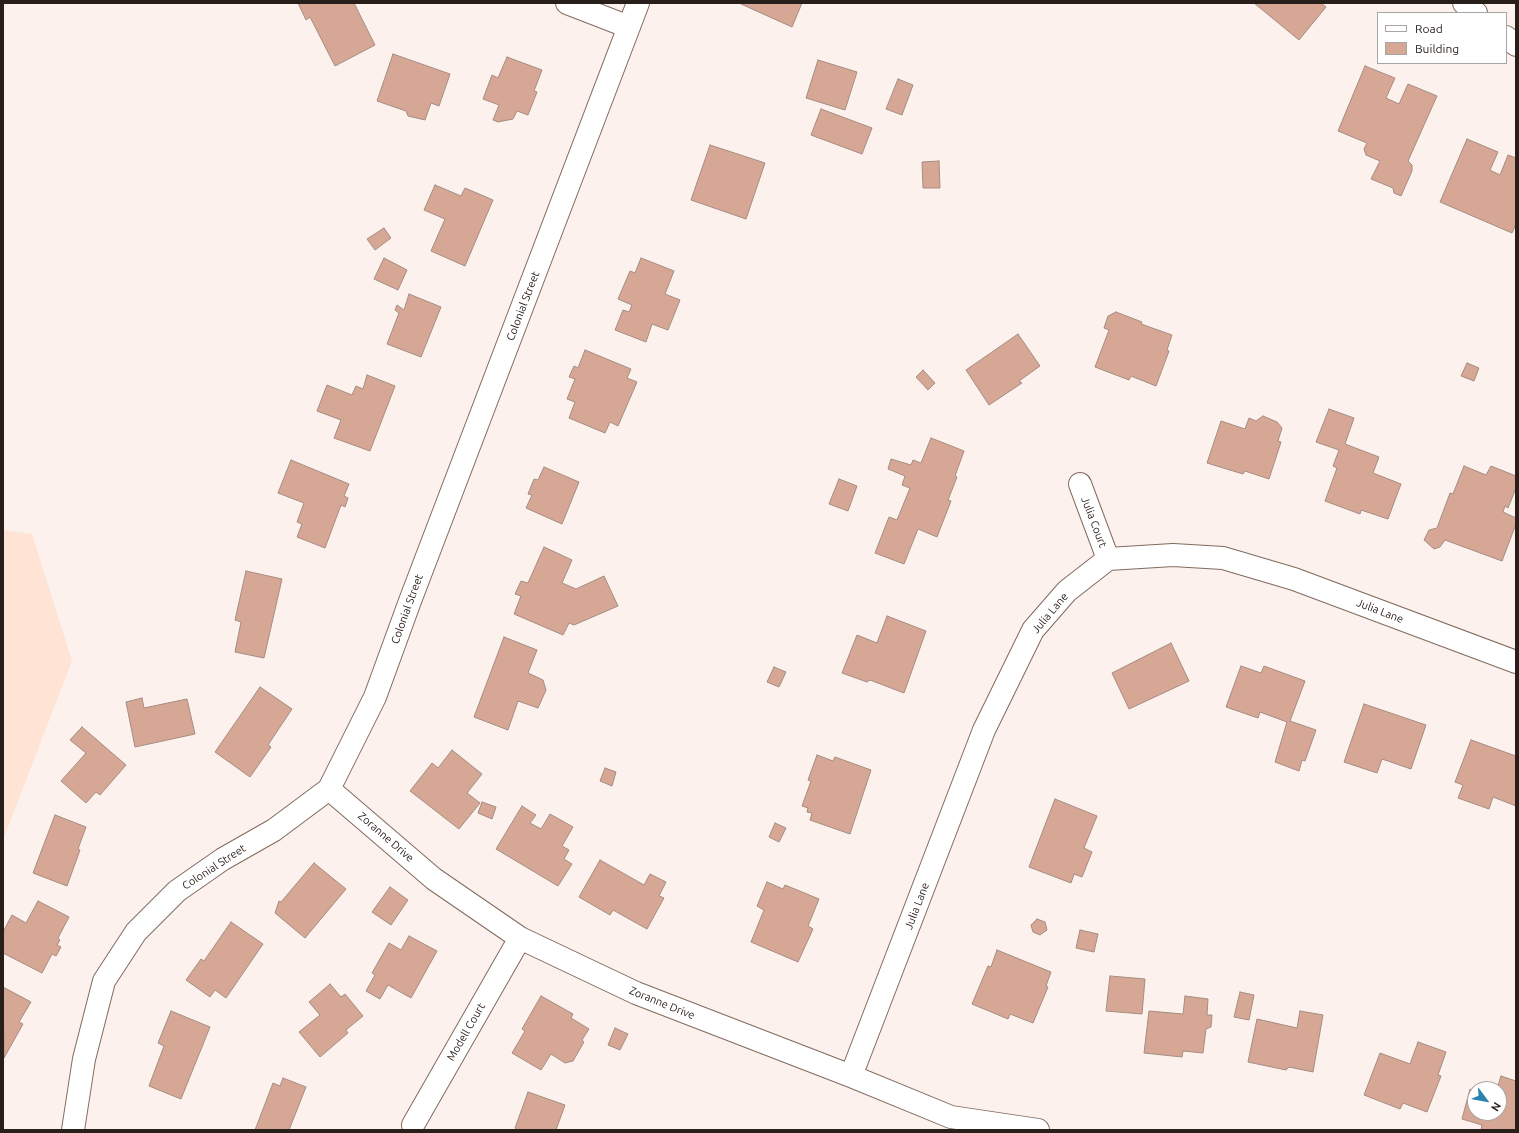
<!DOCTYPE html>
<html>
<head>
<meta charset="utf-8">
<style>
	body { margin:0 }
	#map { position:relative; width:1519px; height:1133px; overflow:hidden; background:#fcf1ec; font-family:Ubuntu,sans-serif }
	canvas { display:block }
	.frame { position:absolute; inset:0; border:4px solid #281f1a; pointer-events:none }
	.legend { position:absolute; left:1377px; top:12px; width:130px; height:52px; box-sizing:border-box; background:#fff; border:1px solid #a9a5a3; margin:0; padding:5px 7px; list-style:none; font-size:12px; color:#281f1a }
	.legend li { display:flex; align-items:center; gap:8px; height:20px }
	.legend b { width:20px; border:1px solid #a9a5a3 }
	.north { position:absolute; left:1467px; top:1081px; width:40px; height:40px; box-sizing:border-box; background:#fff; border:1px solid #a9a5a3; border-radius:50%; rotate:122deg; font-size:11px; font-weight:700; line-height:16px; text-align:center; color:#281f1a }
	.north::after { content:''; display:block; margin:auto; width:14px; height:18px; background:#2a82b0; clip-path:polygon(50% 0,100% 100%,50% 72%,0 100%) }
</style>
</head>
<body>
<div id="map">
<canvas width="1519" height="1133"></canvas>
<div class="frame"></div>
<ul class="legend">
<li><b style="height:5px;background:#fff"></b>Road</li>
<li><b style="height:11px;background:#d5a794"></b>Building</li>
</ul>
<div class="north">N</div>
</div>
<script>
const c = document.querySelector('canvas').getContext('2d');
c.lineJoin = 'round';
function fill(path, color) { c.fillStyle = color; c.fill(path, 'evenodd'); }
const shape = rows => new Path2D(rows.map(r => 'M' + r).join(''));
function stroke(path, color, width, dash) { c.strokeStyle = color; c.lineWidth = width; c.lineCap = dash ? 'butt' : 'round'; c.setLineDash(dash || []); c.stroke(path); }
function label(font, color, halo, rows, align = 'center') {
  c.font = font + ' Ubuntu,sans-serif'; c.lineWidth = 3; c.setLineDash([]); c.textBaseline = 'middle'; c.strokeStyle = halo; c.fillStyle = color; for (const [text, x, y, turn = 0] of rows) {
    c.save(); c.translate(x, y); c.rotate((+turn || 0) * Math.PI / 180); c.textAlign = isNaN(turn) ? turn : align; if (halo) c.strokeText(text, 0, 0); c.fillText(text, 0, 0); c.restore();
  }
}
const built = shape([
	[3,530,32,534,72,661,3,840]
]);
const building = shape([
	[298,3,354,3,375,45,335,66,310,17,306,20,298,3],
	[742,3,802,3,792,27,741,4,742,3],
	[1254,3,1321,3,1326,7,1299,40,1254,3],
	[393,54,450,74,439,106,431,103,425,120,408,116,406,111,377,101,393,54],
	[507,57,542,70,534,91,537,92,528,115,517,111,513,119,498,122,493,120,499,105,483,99,492,75,498,78,507,57],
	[818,60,857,72,845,110,806,98,818,60],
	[1365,66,1395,78,1386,98,1399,104,1408,84,1437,96,1408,161,1412,165,1412,171,1401,196,1394,193,1393,188,1371,179,1380,161,1366,155,1364,149,1367,143,1338,131,1365,66],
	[898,79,913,85,902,115,886,109,898,79],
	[821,109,872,128,862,154,811,135,821,109],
	[1467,139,1498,152,1490,170,1500,175,1508,155,1516,158,1516,224,1512,233,1440,202,1467,139],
	[710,145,765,163,746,219,691,200,710,145],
	[939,161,940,188,923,188,922,162,939,161],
	[435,185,461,196,465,188,493,200,465,266,431,251,445,219,424,210,435,185],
	[384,228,391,238,375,250,367,239,384,228],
	[384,258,407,270,398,290,374,279,384,258],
	[641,258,674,271,665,294,680,300,668,330,652,324,646,342,615,330,623,310,629,312,632,305,618,299,630,271,635,273,641,258],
	[409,294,441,307,421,357,387,344,399,313,395,310,397,305,404,310,409,294],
	[1116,312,1142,322,1141,324,1172,335,1167,350,1169,351,1156,386,1131,376,1129,380,1095,367,1109,330,1104,328,1108,316,1116,312],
	[1018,334,1040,366,1019,381,1022,383,989,405,966,370,1018,334],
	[585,350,631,369,627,378,637,382,618,426,610,422,605,433,569,418,575,402,567,399,575,379,569,377,574,366,578,368,585,350],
	[1467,363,1479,368,1474,381,1461,376,1467,363],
	[923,370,935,383,928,390,916,377,923,370],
	[367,375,395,386,370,451,334,438,341,420,317,411,327,385,352,395,356,386,363,389,367,375],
	[1329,409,1354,418,1345,444,1379,457,1373,473,1401,484,1388,519,1361,510,1360,514,1325,501,1337,468,1333,466,1339,450,1316,442,1329,409],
	[1263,416,1277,422,1282,428,1278,441,1281,442,1269,479,1245,471,1243,474,1207,463,1221,421,1245,429,1249,418,1256,421,1263,416],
	[931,438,964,451,955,476,957,477,948,500,951,501,937,537,918,529,904,564,875,553,889,517,897,520,910,488,902,485,905,476,888,469,891,459,911,465,913,460,921,463,931,438],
	[291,460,349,484,344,496,348,498,345,507,341,505,325,548,297,537,302,524,297,522,304,503,278,493,291,460],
	[1464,466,1486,475,1491,466,1516,476,1516,488,1508,508,1505,506,1503,512,1516,518,1516,524,1502,561,1445,540,1440,547,1434,549,1424,540,1429,530,1437,528,1450,493,1453,494,1464,466],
	[544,467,579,482,562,524,526,508,532,495,528,494,534,479,538,480,544,467],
	[839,479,857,486,848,511,829,504,839,479],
	[544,547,572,560,562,583,576,589,604,576,618,606,574,625,569,623,563,635,514,614,521,596,515,594,521,581,528,583,544,547],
	[246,571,282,579,264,658,235,652,241,622,235,620,246,571],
	[887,616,926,631,904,693,870,680,867,682,842,673,857,635,877,643,887,616],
	[504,637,537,650,528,673,543,680,546,690,538,708,518,701,508,730,474,717,504,637],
	[1171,643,1189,681,1129,709,1112,673,1171,643],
	[1241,666,1261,673,1264,666,1305,681,1290,721,1316,730,1305,761,1302,760,1299,771,1275,762,1287,722,1260,712,1258,718,1226,707,1241,666],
	[774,667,786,672,779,687,767,682,774,667],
	[260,687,292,709,268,745,271,747,250,777,215,752,260,687],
	[142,698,144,708,187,699,195,734,135,747,126,702,142,698],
	[1364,704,1426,725,1411,769,1382,759,1377,773,1344,762,1364,704],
	[82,727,126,765,100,795,96,792,86,803,61,781,86,753,70,740,82,727],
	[1471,740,1516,756,1516,806,1493,797,1489,809,1458,798,1463,785,1455,782,1471,740],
	[452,750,482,774,467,793,480,803,459,829,410,791,432,763,438,768,452,750],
	[817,755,833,761,835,757,871,770,850,834,810,820,812,813,807,812,808,808,802,806,811,781,808,780,817,755],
	[605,768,616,772,612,786,600,781,605,768],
	[1055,799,1097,816,1084,848,1092,852,1082,877,1074,874,1071,883,1029,867,1055,799],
	[482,802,496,807,492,819,478,813,482,802],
	[522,806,536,815,530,823,541,829,550,814,573,827,562,846,569,850,564,859,572,864,558,886,496,849,522,806],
	[55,815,86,827,78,849,80,850,67,886,33,873,55,815],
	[775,823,786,828,779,842,769,837,775,823],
	[600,860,644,885,650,874,666,882,659,896,664,898,647,929,613,910,610,915,579,897,600,860],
	[314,863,346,889,305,938,275,913,279,901,281,902,314,863],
	[767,882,783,889,785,885,819,899,808,926,813,929,798,962,751,942,764,910,757,906,767,882],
	[390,887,408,900,391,925,372,912,390,887],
	[38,901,69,917,58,938,60,940,57,945,61,947,56,956,52,954,42,973,3,953,3,932,12,915,26,923,38,901],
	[1037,919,1045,922,1047,930,1040,935,1033,932,1031,925,1037,919],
	[231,922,263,944,226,998,215,990,210,997,186,980,201,959,204,961,231,922],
	[1080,930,1098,934,1094,952,1076,948,1080,930],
	[409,936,437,951,411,998,388,985,380,999,366,991,375,975,372,973,389,943,401,950,409,936],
	[997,950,1051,972,1046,986,1048,987,1033,1023,1010,1014,1008,1019,972,1004,988,966,991,967,997,950],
	[1110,976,1145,979,1142,1014,1106,1011,1110,976],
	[330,984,341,997,345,994,363,1016,346,1030,348,1033,320,1057,299,1032,320,1015,309,1002,330,984],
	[3,987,31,1002,19,1022,23,1024,4,1058,3,987],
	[1240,992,1254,995,1249,1020,1234,1017,1240,992],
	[541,996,573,1014,571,1018,589,1029,582,1040,584,1042,573,1061,565,1063,551,1054,541,1070,512,1053,525,1031,522,1029,541,996],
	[1185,996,1208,999,1207,1015,1212,1015,1211,1027,1206,1029,1203,1053,1183,1051,1182,1057,1144,1053,1149,1011,1183,1014,1185,996],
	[171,1011,210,1027,181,1099,149,1086,164,1046,158,1043,171,1011],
	[1300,1011,1323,1015,1313,1072,1289,1067,1286,1070,1248,1062,1257,1019,1297,1028,1300,1011],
	[615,1028,628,1034,620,1050,608,1045,615,1028],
	[1418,1042,1446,1052,1438,1075,1441,1076,1427,1112,1403,1103,1400,1109,1364,1095,1380,1053,1410,1064,1418,1042],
	[1501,1076,1516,1081,1516,1130,1481,1130,1482,1125,1462,1119,1470,1089,1475,1091,1475,1113,1499,1113,1499,1089,1497,1089,1501,1076],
	[283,1078,306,1087,289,1130,255,1130,273,1083,280,1086,283,1078],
	[528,1092,565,1105,556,1130,518,1130,515,1128,528,1092]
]);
const minor = shape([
	[567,3,629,27],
	[1464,3,1476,13],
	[1506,37,1516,45],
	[1080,484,1108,559],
	[329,789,434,879,520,938,636,993,851,1076,951,1117,1038,1130],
	[851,1076,984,730,1033,630,1067,591,1108,559,1173,555,1223,558,1294,579,1516,662],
	[413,1125,520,938],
	[73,1130,84,1059,104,981,136,932,177,891,223,859,274,830,329,789,375,697,410,601,638,3]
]);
const streetNames = [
	["Colonial Street",523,306,-69],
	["Julia Court",1094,522,69],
	["Colonial Street",407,609,-70],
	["Julia Lane",1380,611,21],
	["Julia Lane",1050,613,-50],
	["Zoranne Drive",386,837,41],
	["Colonial Street",214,867,-33],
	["Julia Lane",917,906,-69],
	["Zoranne Drive",662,1003,22],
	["Modell Court",466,1032,-60]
];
fill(built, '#ffe4d6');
fill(building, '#d5a794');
stroke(building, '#a58c82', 1);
stroke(minor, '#816b5f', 24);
stroke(minor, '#fff', 22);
label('11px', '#281f1a', '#fff', streetNames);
</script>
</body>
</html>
